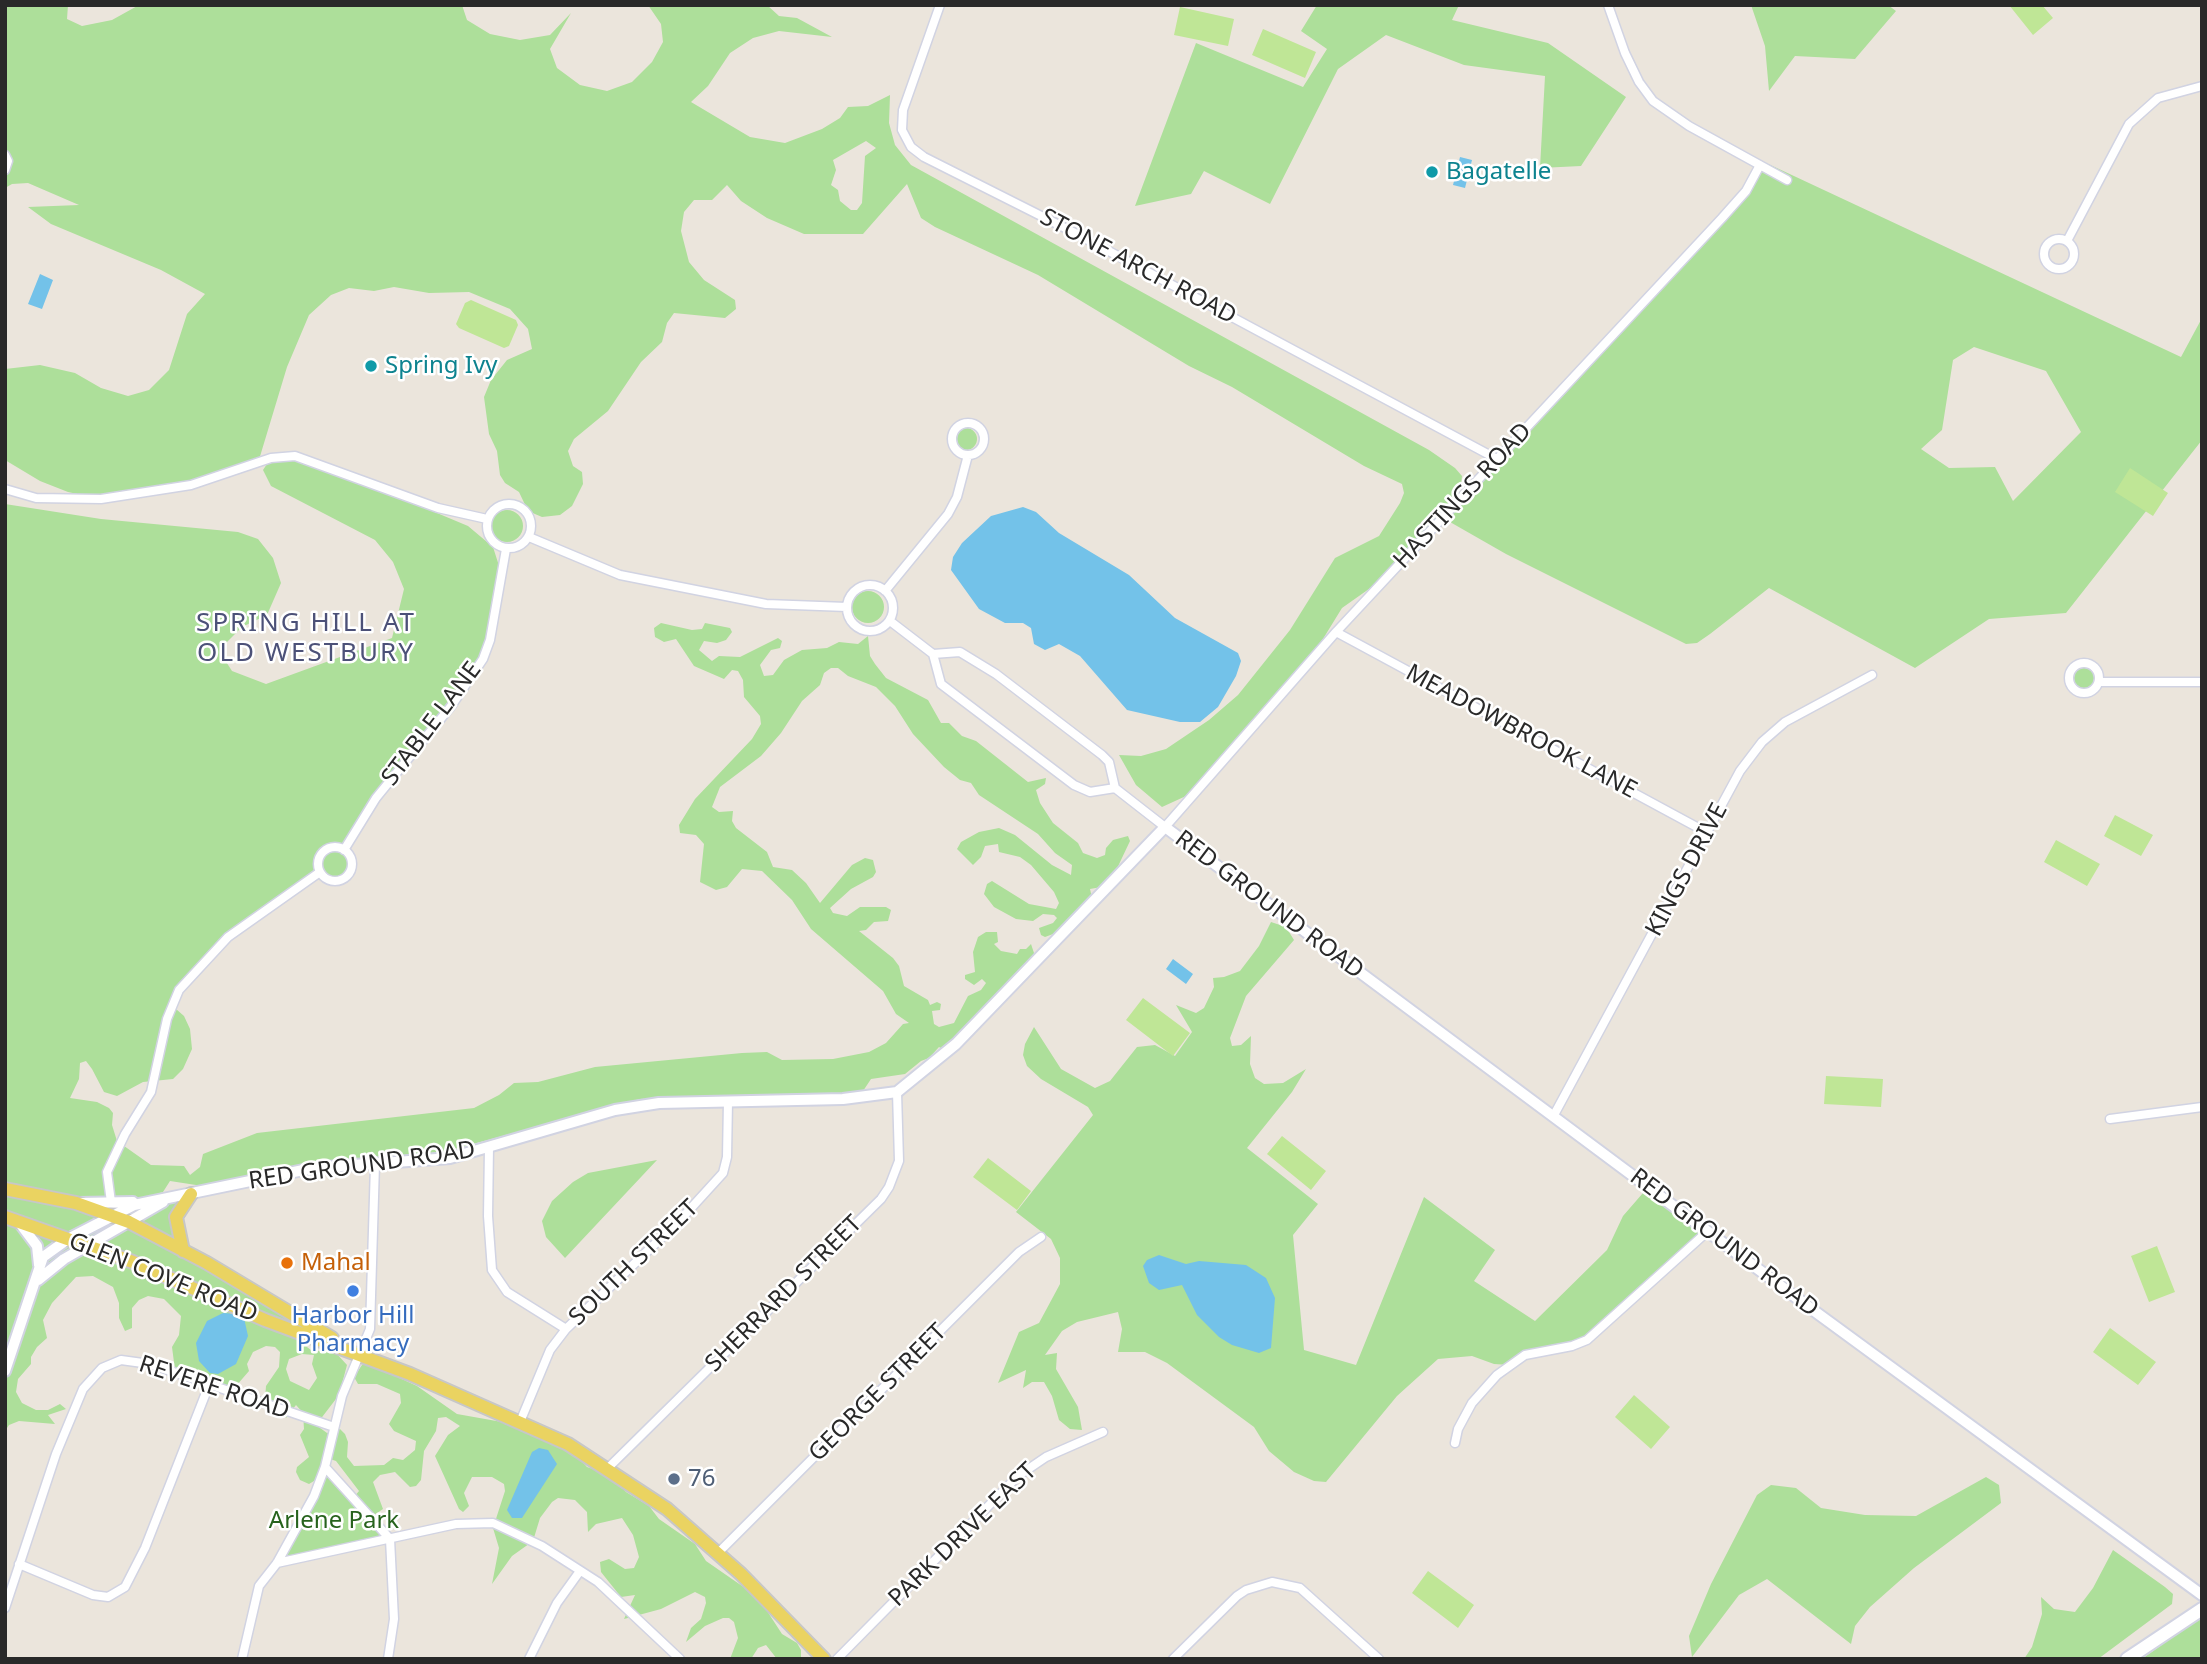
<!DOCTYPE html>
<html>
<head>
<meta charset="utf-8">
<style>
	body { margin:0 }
	#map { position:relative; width:2207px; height:1664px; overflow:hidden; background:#ebe5dc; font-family:"Noto Sans",sans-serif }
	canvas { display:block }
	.frame { position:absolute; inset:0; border:7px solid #292929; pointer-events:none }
</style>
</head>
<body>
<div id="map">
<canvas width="2207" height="1664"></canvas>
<div class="frame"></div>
</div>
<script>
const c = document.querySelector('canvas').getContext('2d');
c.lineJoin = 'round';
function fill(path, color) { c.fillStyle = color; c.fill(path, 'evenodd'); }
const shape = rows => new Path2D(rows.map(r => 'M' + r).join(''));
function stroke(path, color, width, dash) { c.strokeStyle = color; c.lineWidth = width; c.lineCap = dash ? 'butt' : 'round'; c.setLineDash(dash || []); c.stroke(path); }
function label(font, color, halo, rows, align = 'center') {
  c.font = font + ' "Noto Sans",sans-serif'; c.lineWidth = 5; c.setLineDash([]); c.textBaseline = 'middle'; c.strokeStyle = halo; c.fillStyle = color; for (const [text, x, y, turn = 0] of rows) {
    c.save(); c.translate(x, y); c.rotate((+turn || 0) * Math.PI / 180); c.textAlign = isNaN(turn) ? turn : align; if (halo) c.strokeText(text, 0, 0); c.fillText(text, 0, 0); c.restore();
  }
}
const green = shape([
	[5,5,68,5,67,19,82,26,112,20,139,5,462,5,467,20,490,34,520,40,550,35,571,13,550,49,557,68,580,85,607,91,632,82,652,62,663,42,661,24,648,5,767,5,779,16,797,18,832,37,779,31,753,38,730,53,708,86,691,102,750,137,785,143,822,129,840,118,848,107,868,106,890,95,889,123,895,145,911,165,1429,450,1455,468,1462,476,1461,484,1458,492,1376,584,1342,608,1318,647,1201,781,1186,796,1162,807,1136,785,1119,755,1141,756,1166,749,1209,720,1238,695,1290,630,1335,558,1379,536,1400,503,1404,493,1402,484,1364,466,1232,387,1189,366,1038,275,935,227,921,218,907,184,863,234,804,234,767,218,741,201,727,185,712,200,694,200,684,212,681,231,689,262,704,280,735,300,736,309,725,318,674,313,667,323,662,342,641,362,608,411,574,439,568,451,573,466,582,472,583,484,572,506,560,515,542,517,528,511,519,492,505,483,500,475,497,451,489,434,484,397,491,380,507,360,532,349,528,329,510,309,469,292,429,293,394,287,374,291,349,288,331,295,309,315,287,367,258,463,220,478,101,499,68,492,40,481,5,460,5,369,40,365,75,373,101,388,128,396,149,390,169,370,187,314,205,294,161,270,51,224,28,207,79,205,28,183,12,184,5,188],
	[866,141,876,148,865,156,862,203,857,210,851,210,840,201,838,190,831,185,836,170,833,160],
	[1317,5,1459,5,1452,20,1548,43,1626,97,1581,166,1540,168,1545,76,1464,65,1386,35,1338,69,1270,204,1204,171,1191,194,1135,206,1196,43,1303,87,1327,49,1301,31],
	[1751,5,1888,5,1896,11,1855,59,1795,56,1769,91,1765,46],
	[1764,162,2181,357,2202,318,2202,440,2066,613,1989,619,1915,668,1769,588,1710,634,1697,643,1686,644,1506,554,1443,518,1754,179],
	[1974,347,2046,371,2081,432,2013,501,1995,467,1949,468,1921,449,1942,430,1953,360],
	'955 439a11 11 0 1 1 22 0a11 11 0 1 1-22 0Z',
	[287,456,315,462,468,526,493,547,500,569,483,659,341,849,324,852,319,869,228,937,174,1000,176,1009,184,1016,190,1029,192,1049,183,1069,173,1079,143,1082,117,1096,104,1092,92,1069,86,1061,80,1063,79,1079,70,1098,97,1102,109,1108,113,1113,112,1125,117,1141,151,1165,184,1166,190,1175,200,1167,203,1154,257,1133,474,1108,499,1095,514,1083,538,1082,595,1067,742,1053,767,1052,782,1060,833,1059,869,1052,886,1043,903,1024,909,1023,896,1014,883,991,811,929,792,900,762,871,742,869,727,887,716,890,700,882,704,844,696,835,680,833,679,825,695,799,752,739,761,724,760,716,744,697,743,680,738,671,732,670,724,679,694,666,676,639,664,642,655,637,654,628,661,623,692,630,702,629,705,623,730,628,732,632,726,640,717,643,704,641,699,650,712,661,719,656,740,657,778,638,782,641,780,648,771,650,760,665,764,676,773,675,784,660,802,650,827,648,839,642,858,644,868,636,870,656,875,664,886,678,928,700,941,723,949,723,962,736,976,741,1028,782,1046,778,1045,784,1036,790,1040,803,1053,823,1078,843,1083,853,1097,858,1105,855,1106,848,1113,840,1128,836,1130,841,1112,879,1101,887,1090,889,1092,898,1053,934,1045,937,1041,935,1039,928,1053,923,1057,918,1054,915,1043,914,1033,921,1016,919,994,907,984,894,987,884,992,881,1029,904,1056,909,1059,903,1054,892,1031,865,1020,857,999,852,998,844,985,846,981,857,973,865,957,849,961,842,979,832,999,828,1015,835,1052,865,1071,875,1072,865,1055,853,1038,834,979,795,971,783,960,780,944,767,913,734,895,706,876,687,848,676,838,668,831,668,824,673,820,685,802,701,781,733,761,756,720,787,712,807,719,812,733,811,732,821,736,828,767,852,773,867,792,870,806,883,820,903,852,865,865,858,873,860,876,872,873,877,851,889,830,908,833,913,847,916,860,907,886,907,891,910,888,921,874,922,866,930,859,931,893,958,899,966,904,986,928,1000,930,1005,937,1002,941,1004,940,1010,932,1011,934,1024,939,1027,954,1023,968,996,981,990,986,983,982,979,974,985,965,979,965,975,975,972,973,952,978,937,986,932,997,932,998,942,994,944,1001,951,1017,954,1020,949,1026,949,1031,944,1034,953,1032,961,1021,968,1017,977,946,1051,939,1047,929,1058,921,1061,905,1074,871,1079,861,1094,640,1099,432,1155,343,1159,224,1180,209,1187,170,1181,163,1192,147,1197,106,1197,90,1200,114,1213,191,1194,180,1208,183,1251,359,1354,292,1336,311,1350,336,1353,347,1365,339,1395,316,1425,327,1433,340,1429,345,1434,348,1442,347,1457,354,1466,384,1465,393,1458,403,1460,415,1450,416,1441,394,1431,389,1424,401,1403,400,1394,377,1384,358,1384,354,1377,362,1365,371,1365,417,1386,457,1414,530,1427,578,1457,587,1467,611,1475,626,1492,649,1506,659,1519,695,1544,706,1561,758,1597,782,1634,797,1643,801,1650,801,1659,777,1659,766,1645,758,1648,751,1659,730,1659,738,1638,734,1622,729,1618,723,1618,705,1626,686,1642,691,1628,701,1619,706,1603,705,1597,695,1592,661,1609,624,1619,635,1595,621,1597,601,1572,600,1562,609,1559,625,1569,634,1568,639,1557,633,1535,622,1518,596,1524,588,1532,587,1512,575,1500,558,1498,552,1502,540,1518,533,1541,512,1556,492,1584,499,1548,493,1528,505,1491,504,1484,492,1477,472,1477,464,1493,469,1506,463,1512,459,1509,435,1456,448,1435,460,1426,446,1417,438,1418,436,1431,424,1451,421,1480,416,1486,410,1487,395,1472,380,1475,373,1482,383,1509,371,1517,390,1539,277,1563,325,1467,354,1497,359,1491,336,1461,330,1459,314,1481,309,1484,300,1480,296,1472,297,1467,309,1457,300,1435,304,1429,303,1413,296,1405,286,1418,282,1405,265,1399,266,1386,279,1367,280,1352,275,1347,266,1346,253,1352,247,1364,249,1371,230,1393,175,1370,172,1347,179,1335,181,1316,164,1299,148,1296,139,1300,132,1308,132,1328,125,1331,119,1318,119,1303,113,1287,93,1276,76,1277,52,1303,43,1320,47,1338,37,1347,31,1357,31,1364,18,1379,16,1392,22,1403,36,1410,48,1410,60,1404,66,1409,48,1415,55,1424,19,1421,9,1425,5,1431,5,504,101,519,238,532,258,539,273,558,281,583,267,615,242,627,226,643,223,657,232,671,266,684,392,638,404,589,393,562,375,540,271,486,263,470,271,458],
	[302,1354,314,1355,312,1364,317,1378,309,1390,290,1381,286,1369,289,1359],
	'491 526a16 16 0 1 1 32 0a16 16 0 1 1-32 0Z',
	'852 607a16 16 0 1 1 32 0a16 16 0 1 1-32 0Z',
	'2072 678a12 12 0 1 1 24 0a12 12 0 1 1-24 0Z',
	'322 864a13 13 0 1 1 26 0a13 13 0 1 1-26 0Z',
	[1271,922,1286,927,1294,940,1246,996,1230,1038,1232,1046,1241,1045,1251,1036,1250,1064,1255,1078,1264,1084,1283,1083,1306,1069,1292,1092,1247,1148,1318,1204,1293,1235,1304,1350,1356,1365,1424,1197,1495,1250,1474,1281,1535,1321,1607,1250,1623,1216,1649,1186,1708,1231,1587,1340,1548,1349,1510,1365,1494,1364,1472,1356,1438,1359,1397,1396,1326,1482,1314,1481,1294,1472,1269,1451,1254,1427,1167,1363,1145,1352,1118,1352,1122,1329,1118,1312,1077,1322,1062,1331,1045,1355,1057,1353,1056,1369,1078,1407,1082,1430,1070,1429,1059,1420,1052,1396,1044,1382,1032,1382,1023,1388,1026,1370,998,1383,1019,1332,1039,1323,1060,1284,1060,1258,1051,1239,1016,1212,1093,1115,1088,1107,1041,1079,1027,1066,1023,1055,1025,1044,1034,1027,1061,1069,1095,1088,1110,1081,1137,1047,1155,1045,1175,1056,1192,1032,1176,1005,1196,1013,1204,1008,1214,987,1213,978,1224,977,1240,971,1259,946],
	[657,1160,565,1258,546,1237,542,1221,552,1201,573,1182,588,1173],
	[1986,1477,1999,1485,2001,1503,1914,1568,1870,1607,1855,1626,1851,1644,1767,1579,1739,1595,1692,1657,1689,1636,1711,1584,1757,1495,1771,1485,1796,1488,1821,1508,1865,1515,1916,1516],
	[2113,1550,2165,1587,2173,1594,2172,1604,2098,1659,2024,1659,2032,1647,2042,1614,2041,1597,2054,1609,2075,1612,2093,1588],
	[2202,1616,2202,1659,2142,1659]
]);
const pitch = shape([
	[2009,5,2042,5,2053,18,2033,35],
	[1180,7,1234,19,1228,46,1174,35],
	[1263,29,1316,52,1305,78,1252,55],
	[471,300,516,320,518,325,509,346,504,348,459,328,456,324,465,303],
	[2130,468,2168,493,2153,516,2115,492],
	[2115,815,2153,835,2141,856,2104,836],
	[2056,840,2100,864,2087,886,2044,862],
	[1143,998,1190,1033,1173,1056,1126,1020],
	[1826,1076,1883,1079,1881,1107,1824,1104],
	[1282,1136,1326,1171,1311,1190,1267,1154],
	[988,1158,1031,1191,1017,1210,973,1177],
	[2157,1246,2175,1292,2149,1302,2131,1256],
	[2110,1328,2156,1362,2138,1385,2093,1352],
	[1634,1395,1670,1427,1651,1449,1615,1417],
	[1428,1571,1474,1605,1458,1628,1412,1593]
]);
const water = shape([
	[1460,157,1472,160,1465,188,1453,185],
	[40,274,53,280,42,309,28,304],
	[1023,507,1036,512,1059,533,1129,575,1175,618,1238,653,1241,661,1236,676,1218,707,1200,722,1180,722,1127,710,1080,656,1059,644,1045,650,1034,644,1031,628,1023,623,1005,623,979,609,951,570,953,557,962,543,991,516],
	[1173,959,1193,974,1186,984,1166,969],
	[1159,1255,1186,1264,1199,1261,1246,1265,1266,1278,1275,1298,1271,1348,1259,1353,1232,1345,1219,1337,1197,1315,1182,1285,1159,1290,1149,1283,1143,1266,1147,1260],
	[223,1313,238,1314,244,1318,248,1336,236,1364,218,1374,210,1373,199,1361,196,1343,207,1321],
	[539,1448,548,1450,557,1464,522,1518,512,1518,507,1510,532,1452]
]);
const minor = shape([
	[940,5,903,110,902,130,911,147,924,157,1077,234,1497,459],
	[1608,5,1625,53,1639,82,1653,101,1689,126,1787,180],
	[5,155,8,161,5,170],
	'2044 254a15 15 0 1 1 30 0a15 15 0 1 1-30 0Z',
	[2067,241,2129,124,2158,98,2202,86],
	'952 439a16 16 0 1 1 32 0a16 16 0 1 1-32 0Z',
	[5,489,36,498,101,499,191,485,271,458,295,456,438,508,487,519],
	'487 526a22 22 0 1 1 44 0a22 22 0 1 1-44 0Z',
	[529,537,620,575,766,604,847,607],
	'847 608a23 23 0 1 1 46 0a23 23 0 1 1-46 0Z',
	[885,591,948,514,957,497,968,455],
	[890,621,933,654,941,684,1074,785,1090,792,1115,788],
	[1336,632,1706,832],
	[933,654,960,652,996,674,1102,755,1109,762,1115,788,1165,827,1336,632,1722,218,1746,191,1760,165],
	'2069 678a15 15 0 1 1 30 0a15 15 0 1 1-30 0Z',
	[2099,682,2202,682],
	'318 864a17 17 0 1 1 34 0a17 17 0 1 1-34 0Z',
	[344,850,376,798,452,705,483,659,490,640,506,549],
	[1554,1115,1740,771,1762,742,1785,722,1872,675],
	[2110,1119,2202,1107],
	[489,1147,488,1216,492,1270,507,1292,566,1329],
	[111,1202,107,1172,125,1134,151,1092,167,1019,179,990,228,937,320,872],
	[520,1422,550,1350,566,1329,682,1218,723,1173,727,1157,728,1101],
	[1455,1443,1458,1429,1472,1403,1497,1375,1525,1355,1572,1346,1587,1340,1708,1231],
	[325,1467,390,1539,394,1619,388,1659],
	[608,1468,881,1199,889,1187,899,1161,897,1092],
	[718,1553,1019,1252,1041,1237],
	[277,1563,456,1524,493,1523,542,1546,598,1582,680,1659],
	[19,1564,93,1595,108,1597,125,1587,145,1548,209,1385],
	[5,1608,56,1454,83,1389,102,1368,121,1360,150,1364,334,1427],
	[242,1659,259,1586,277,1563,314,1496,325,1467,342,1396,370,1329,375,1164],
	[529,1659,557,1603,580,1571],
	[837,1659,1018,1476,1046,1457,1103,1432],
	[1173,1659,1237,1596,1246,1590,1272,1582,1300,1588,1379,1659]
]);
const tertiary = shape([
	[79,1203,133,1202],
	[19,1222,37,1246,39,1265],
	[38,1280,64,1259,163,1202],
	[5,1371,43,1257,68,1239,134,1205,313,1168,450,1158,615,1110,659,1103,843,1099,897,1092,956,1044,1165,827,1817,1313,2202,1595]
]);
const secondary = shape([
	[2127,1659,2202,1609]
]);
const primary = shape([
	[5,1189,76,1203,129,1222,207,1263,332,1338],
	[5,1217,133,1262,265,1320,410,1374,568,1444,667,1509,741,1574,824,1659],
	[183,1251,176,1217,191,1194]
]);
const markers = [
	[1432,172,7,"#0f9aa8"],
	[371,366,7,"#0f9aa8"],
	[287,1263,7,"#e8710a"],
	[353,1291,7,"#3f7fe0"],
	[674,1479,7,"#5c6f8a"]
];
const cultureNames = [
	["Bagatelle",1446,172],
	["Spring Ivy",385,366]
];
const streetNames = [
	["STONE ARCH ROAD",1138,267,28],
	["HASTINGS ROAD",1463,496,-47],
	["STABLE LANE",432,724,-53],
	["MEADOWBROOK LANE",1521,732,28],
	["KINGS DRIVE",1687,870,-62],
	["RED GROUND ROAD",1269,905,37],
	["RED GROUND ROAD",362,1166,-8],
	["RED GROUND ROAD",1724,1243,37],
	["SOUTH STREET",634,1263,-44],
	["GLEN COVE ROAD",163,1278,22],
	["SHERRARD STREET",784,1294,-45],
	["REVERE ROAD",214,1388,18],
	["GEORGE STREET",878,1393,-45],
	["PARK DRIVE EAST",963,1535,-44]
];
const foodNames = [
	["Mahal",301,1263]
];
const shopNames = [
	["Harbor Hill",353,1316],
	["Pharmacy",353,1344]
];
const serviceNames = [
	["76",688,1479]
];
const parkNames = [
	["Arlene Park",334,1521]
];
const neighbourhoodNames = [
	["SPRING HILL AT",306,624],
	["OLD WESTBURY",306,654]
];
fill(green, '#addf9a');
fill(pitch, '#bfe696');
fill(water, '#73c2e9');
stroke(minor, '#d1d3e2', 11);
stroke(tertiary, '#d1d3e2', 14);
stroke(secondary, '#d1d3e2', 16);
stroke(primary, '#c7c7c7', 16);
stroke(minor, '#fff', 8);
stroke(tertiary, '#fff', 10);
stroke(secondary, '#fff', 12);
stroke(primary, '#ead361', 12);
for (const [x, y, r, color] of markers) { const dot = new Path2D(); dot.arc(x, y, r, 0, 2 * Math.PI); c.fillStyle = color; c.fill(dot); stroke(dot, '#fff', 2.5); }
label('24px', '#0d838f', '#fff', cultureNames, 'left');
label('24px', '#292929', '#fff', streetNames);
label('24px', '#c56008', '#fff', foodNames, 'left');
label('24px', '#366cbe', '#fff', shopNames);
label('24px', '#4e5e75', '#fff', serviceNames, 'left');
label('24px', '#27631d', '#fff', parkNames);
c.letterSpacing = '2px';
label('26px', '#4c5178', '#fff', neighbourhoodNames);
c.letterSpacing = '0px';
</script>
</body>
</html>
